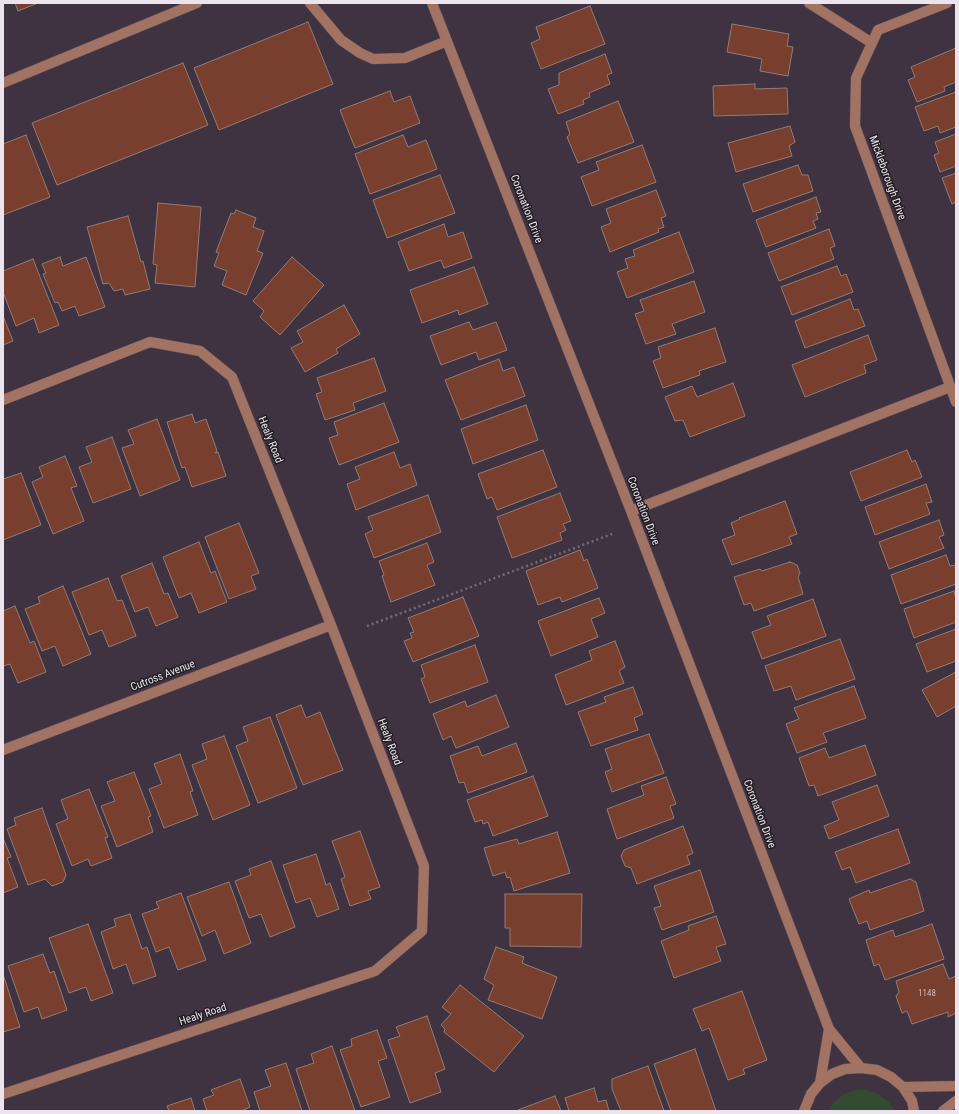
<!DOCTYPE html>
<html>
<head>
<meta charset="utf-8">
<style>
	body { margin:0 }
	#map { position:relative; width:959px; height:1114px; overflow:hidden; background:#3f3341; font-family:"Roboto Condensed",sans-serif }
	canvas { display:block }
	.frame { position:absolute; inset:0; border:4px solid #ebe4ec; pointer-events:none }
</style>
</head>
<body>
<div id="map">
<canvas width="959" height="1114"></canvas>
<div class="frame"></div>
</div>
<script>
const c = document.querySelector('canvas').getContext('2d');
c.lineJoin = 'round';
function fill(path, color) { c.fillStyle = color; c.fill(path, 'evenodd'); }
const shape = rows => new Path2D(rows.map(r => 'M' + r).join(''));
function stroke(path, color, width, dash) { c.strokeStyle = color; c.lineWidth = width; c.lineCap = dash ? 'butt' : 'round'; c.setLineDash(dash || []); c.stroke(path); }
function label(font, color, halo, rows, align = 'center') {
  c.font = font + ' "Roboto Condensed",sans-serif'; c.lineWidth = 3; c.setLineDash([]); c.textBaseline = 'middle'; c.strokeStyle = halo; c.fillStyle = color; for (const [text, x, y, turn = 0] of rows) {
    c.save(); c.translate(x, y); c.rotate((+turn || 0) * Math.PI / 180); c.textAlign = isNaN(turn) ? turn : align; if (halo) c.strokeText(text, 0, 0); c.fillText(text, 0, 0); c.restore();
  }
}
const green = shape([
	[855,1090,867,1090,878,1094,888,1101,895,1111,828,1111,834,1102,844,1094]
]);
const building = shape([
	[15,3,38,3,18,11,15,3],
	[590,6,605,44,541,69,531,43,540,39,536,27,590,6],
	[308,22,333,84,219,130,194,68,308,22],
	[732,24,789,34,787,46,793,47,788,76,760,71,762,59,727,52,732,24],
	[956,48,956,82,944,87,945,91,917,102,908,80,915,77,911,67,956,48],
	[605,54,612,73,607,75,610,84,589,93,590,97,583,100,584,104,558,114,548,89,559,85,559,73,605,54],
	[183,63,208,125,57,185,32,123,183,63],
	[755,84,755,89,787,88,788,114,714,116,713,86,755,84],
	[390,91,394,102,410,96,420,123,355,148,340,110,390,91],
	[956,92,956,127,940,133,938,126,924,131,915,107,956,92],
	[618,101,634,142,578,163,567,137,570,134,566,122,618,101],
	[790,126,795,142,789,146,792,156,736,172,728,143,790,126],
	[956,134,956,166,940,172,934,155,939,153,935,142,956,134],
	[26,135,50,197,3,215,3,144,26,135],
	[403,135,408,147,426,140,437,169,370,194,355,154,403,135],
	[642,145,656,182,592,206,581,177,599,170,596,162,642,145],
	[798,165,802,175,808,175,813,191,753,212,743,184,798,165],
	[956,173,956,202,952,204,942,178,956,173],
	[440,175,455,213,387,238,373,200,440,175],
	[656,190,666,216,661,218,664,227,658,229,659,232,610,252,601,227,611,223,606,209,656,190],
	[816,197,821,212,816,213,818,219,813,221,816,228,766,247,756,220,816,197],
	[158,203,201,207,195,287,155,283,157,265,153,264,158,203],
	[236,210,256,218,253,227,264,231,257,251,263,253,246,295,222,285,227,271,214,266,219,253,216,252,231,213,234,214,236,210],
	[128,216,141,262,143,261,150,289,125,295,123,289,114,291,109,283,103,284,87,227,128,216],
	[444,224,448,237,463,232,472,258,444,268,441,260,409,271,398,242,444,224],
	[829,229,835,246,830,248,834,259,779,281,768,253,829,229],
	[679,232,694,272,627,298,617,272,628,268,625,259,635,256,633,250,679,232],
	[60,257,63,266,86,257,105,307,79,316,75,306,62,311,58,302,55,303,43,274,46,273,42,264,60,257],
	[292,257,324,285,280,335,260,317,264,311,253,301,292,257],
	[33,259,59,325,39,333,34,318,16,326,3,292,3,271,33,259],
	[837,266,841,276,846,274,853,292,792,315,781,287,837,266],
	[474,267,488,304,459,315,458,310,422,323,410,290,474,267],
	[694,281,705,312,672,324,676,334,646,344,635,314,644,311,640,300,694,281],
	[850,299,854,310,858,309,865,326,805,348,795,321,850,299],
	[344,305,360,334,336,349,338,353,305,372,291,348,303,342,297,331,344,305],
	[3,316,13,341,3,345,3,316],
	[469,322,473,330,496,322,507,350,479,360,476,352,441,365,430,336,469,322],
	[715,328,726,362,699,371,700,375,663,388,653,361,661,358,658,347,715,328],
	[868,335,877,360,864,365,866,373,805,397,792,365,868,335],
	[374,358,386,391,353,403,355,410,325,420,316,394,322,392,317,378,374,358],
	[499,359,503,371,514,367,525,396,461,420,445,380,499,359],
	[733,383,745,416,690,437,683,420,675,421,665,397,692,386,697,397,733,383],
	[384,403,399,442,339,465,329,438,338,435,334,422,384,403],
	[526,405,538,440,473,464,461,429,526,405],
	[192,414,195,423,206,419,217,451,215,453,218,452,226,476,192,487,185,467,182,468,167,422,192,414],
	[157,419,180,480,140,496,122,448,134,444,128,430,157,419],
	[112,437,131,489,93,503,79,467,92,462,86,447,112,437],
	[543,450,557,487,497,510,492,497,487,499,478,474,543,450],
	[907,450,912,462,915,460,922,477,861,501,850,472,907,450],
	[394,452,400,468,410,464,417,485,356,510,347,484,360,479,355,467,394,452],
	[65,456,77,486,71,488,84,521,53,534,32,482,43,477,39,467,65,456],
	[21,473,41,525,3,540,3,479,21,473],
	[926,484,932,502,926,503,930,514,875,535,865,507,926,484],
	[560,493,571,521,563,524,566,530,560,533,562,540,512,558,497,517,560,493],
	[428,495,441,532,374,558,365,534,373,530,368,517,428,495],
	[785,501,797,534,789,537,792,544,732,565,722,540,735,535,731,523,740,519,739,518,785,501],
	[939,520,944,535,939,537,944,548,889,569,879,542,939,520],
	[239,523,259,573,251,576,256,589,229,599,205,537,239,523],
	[199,542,211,573,215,571,227,602,199,613,191,593,179,598,163,557,199,542],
	[427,543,434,562,427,565,435,585,391,602,382,576,384,575,379,561,427,543],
	[580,550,584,561,587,559,598,588,562,602,560,597,538,605,526,571,580,550],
	[946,555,950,566,956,565,956,584,901,604,891,575,946,555],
	[790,562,797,565,800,573,798,577,803,594,754,611,751,603,744,605,734,577,760,569,762,571,790,562],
	[152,563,164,594,168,593,178,617,156,626,148,607,135,612,121,576,152,563],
	[108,578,117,601,122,600,136,636,109,647,102,630,89,635,72,592,108,578],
	[63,586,91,654,63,666,55,646,42,651,25,609,40,603,38,597,63,586],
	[954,591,956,598,956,622,914,638,904,609,954,591],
	[463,597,479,636,413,662,404,641,412,638,410,633,414,632,408,618,463,597],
	[599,598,605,613,591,619,598,637,551,656,538,621,599,598],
	[813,599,826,636,762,659,752,632,771,625,767,616,813,599],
	[15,606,30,643,34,641,46,672,18,683,10,664,3,666,3,611,15,606],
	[956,629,956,661,927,672,916,644,956,629],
	[840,639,855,679,796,700,791,686,774,691,765,666,840,639],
	[615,641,625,667,619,671,624,683,566,705,555,675,592,660,589,651,615,641],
	[475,645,488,682,430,703,421,679,425,677,421,665,475,645],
	[956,672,956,706,937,717,922,690,956,672],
	[854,686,866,718,823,733,827,742,797,753,786,724,799,719,794,708,854,686],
	[633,687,643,714,634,718,638,730,591,746,578,712,606,702,604,697,633,687],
	[496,695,509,727,456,748,451,736,443,740,433,714,465,701,467,707,496,695],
	[301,705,306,718,320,712,343,770,303,785,276,715,301,705],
	[270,717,297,788,258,803,236,746,248,741,243,727,270,717],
	[649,734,664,773,612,792,605,772,612,769,605,749,649,734],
	[224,736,250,805,213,820,192,765,207,759,202,744,224,736],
	[516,743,527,772,468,793,464,782,459,783,450,756,478,746,482,756,516,743],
	[865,745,876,775,818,796,814,785,809,786,799,758,825,748,829,758,865,745],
	[180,754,193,791,190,792,198,815,164,828,149,789,162,784,154,764,180,754],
	[134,772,151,816,148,817,153,832,117,847,101,806,115,801,107,782,134,772],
	[533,776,548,816,493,836,488,822,483,824,482,820,475,822,467,800,533,776],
	[666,777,676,804,670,806,674,818,617,839,607,809,644,795,641,786,666,777],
	[877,785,889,816,829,839,824,826,839,820,832,802,877,785],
	[89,789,108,837,105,838,112,858,91,866,88,859,72,866,56,824,68,819,61,800,89,789],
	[42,808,66,875,63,882,52,886,45,879,28,885,7,829,16,825,14,818,42,808],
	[683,826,693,853,687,856,690,864,637,884,631,868,625,866,621,856,624,850,683,826],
	[898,829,910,863,856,883,850,867,842,870,835,852,898,829],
	[360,831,380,887,368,891,371,899,350,906,341,879,345,877,332,841,360,831],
	[557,832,570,873,514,891,510,877,507,878,505,872,493,876,484,848,517,839,519,844,557,832],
	[3,838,11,857,7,858,18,887,3,893,3,838],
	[316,854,326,885,330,883,339,909,317,917,310,898,296,903,283,865,316,854],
	[271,861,295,927,270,937,261,914,249,918,235,881,251,875,249,869,271,861],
	[700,870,714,912,662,930,654,908,661,906,654,886,700,870],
	[910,879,916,882,924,911,870,930,867,921,859,924,849,899,869,890,870,893,910,879],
	[229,882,251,943,224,954,215,930,202,936,187,897,229,882],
	[181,893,206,960,178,970,169,947,156,952,142,914,159,908,156,902,181,893],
	[505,894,582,894,581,947,510,946,510,928,505,928,505,894],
	[130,914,142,949,147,947,156,976,133,984,126,964,113,969,101,932,116,926,114,919,130,914],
	[716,916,726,944,716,947,721,961,674,978,661,941,689,930,688,926,716,916],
	[88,924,113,993,91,1001,86,987,69,993,49,938,88,924],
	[932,924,944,959,885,980,879,964,874,966,866,940,893,930,895,937,932,924],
	[496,947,524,957,522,963,557,977,542,1019,488,1000,494,985,484,979,496,947],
	[43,954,50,973,54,971,67,1010,42,1019,38,1007,24,1012,8,966,43,954],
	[943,964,949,979,956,976,956,1013,948,1017,948,1012,912,1024,907,1011,902,1013,896,996,899,992,896,981,943,964],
	[3,974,20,1027,3,1032,3,974],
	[460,985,524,1036,494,1072,444,1032,445,1029,441,1025,451,1014,442,1007,460,985],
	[742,991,767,1060,743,1069,745,1074,728,1080,709,1028,702,1031,693,1009,742,991],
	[427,1016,445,1069,435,1073,441,1092,410,1103,388,1040,400,1036,396,1027,427,1016],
	[377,1030,387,1058,378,1061,390,1097,361,1107,340,1050,352,1046,351,1039,377,1030],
	[332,1046,355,1111,310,1111,296,1069,314,1063,311,1054,332,1046],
	[695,1049,716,1111,671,1111,654,1064,695,1049],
	[286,1063,302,1111,260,1111,254,1092,271,1086,265,1070,286,1063],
	[648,1066,664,1111,621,1111,612,1089,612,1079,648,1066],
	[240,1079,250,1107,241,1111,207,1111,203,1099,214,1095,211,1090,240,1079],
	[594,1088,598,1102,606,1100,609,1111,569,1111,565,1098,594,1088],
	[555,1096,561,1111,519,1111,518,1110,555,1096],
	[191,1098,195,1111,169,1111,167,1106,191,1098]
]);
const path = shape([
	[367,626,612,534]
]);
const minor = shape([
	[310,3,341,40,360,53,373,59,405,58,447,41],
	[432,3,631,511,829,1029,861,1068],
	[809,3,872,43],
	[947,3,878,30,856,78,855,126,956,402],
	[3,83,197,3],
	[3,400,150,342,200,351,232,377,331,625,424,866,422,931,375,971,3,1094],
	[631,511,950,387],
	[3,750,331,625],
	[820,1083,829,1029],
	[903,1087,956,1086],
	[804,1111,811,1094,820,1083,832,1074,845,1069,861,1068,877,1070,891,1077,903,1087,912,1101,914,1111],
	[943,1111,956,1101]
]);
const numberNames = [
	["1148",927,994]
];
const streetNames = [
	["Mickleborough Drive",887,178,70],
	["Coronation Drive",526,209,69],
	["Healy Road",270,440,68],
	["Coronation Drive",643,511,69],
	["Cutross Avenue",163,676,-21],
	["Healy Road",389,742,69],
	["Coronation Drive",759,814,69],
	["Healy Road",203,1015,-18]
];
fill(green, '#334b31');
fill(building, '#783e2e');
stroke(building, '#927c76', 1);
stroke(minor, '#5b4f5c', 11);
stroke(path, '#756a76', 2.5, [2, 3]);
stroke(minor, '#a27263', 10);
label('9px', '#cebabc', null, numberNames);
label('11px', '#ebe4ec', '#221d23', streetNames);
</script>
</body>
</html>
